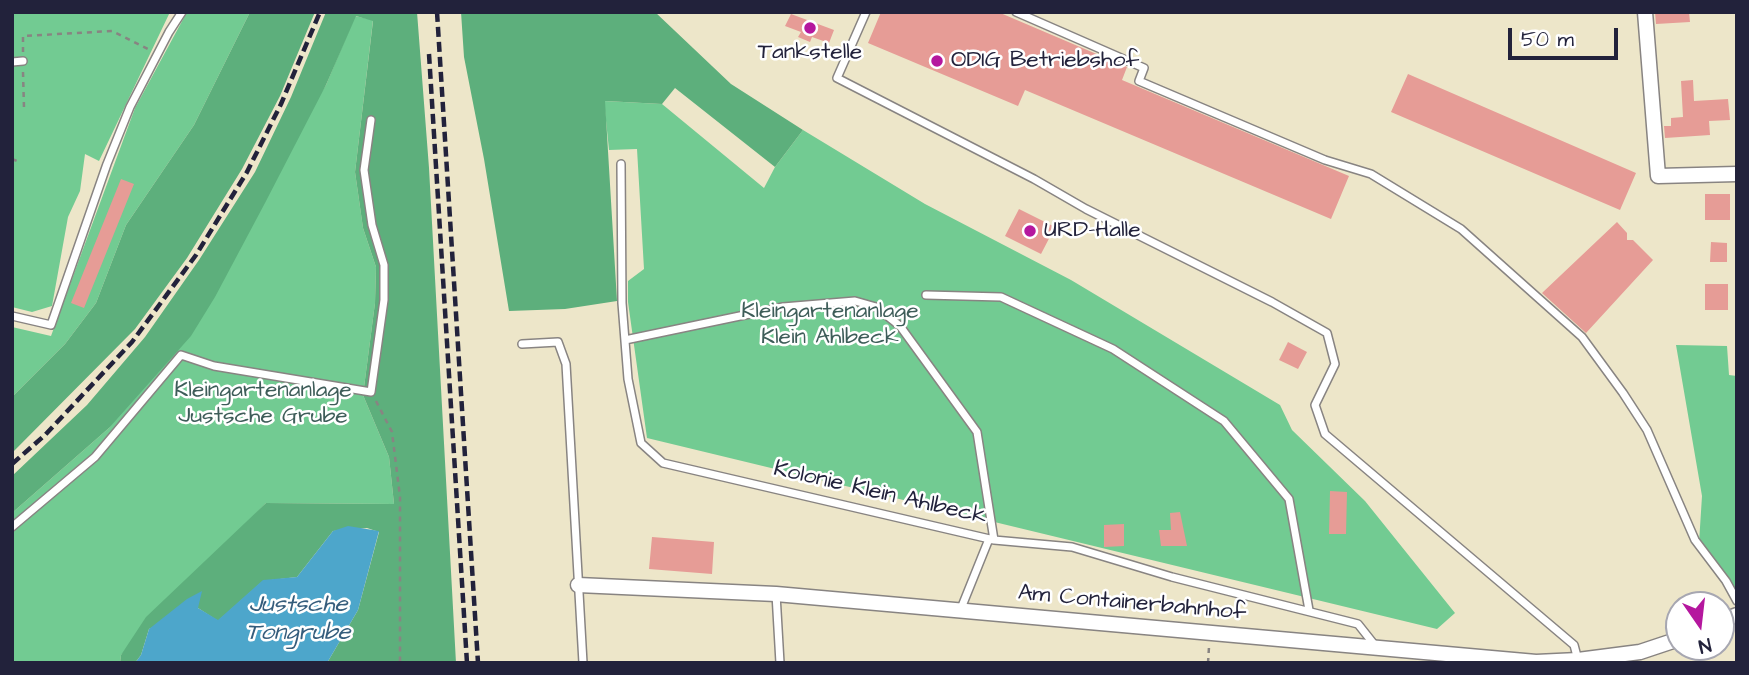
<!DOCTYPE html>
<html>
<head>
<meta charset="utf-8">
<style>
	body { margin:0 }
	#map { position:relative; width:1749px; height:675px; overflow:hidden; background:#ede6c9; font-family:"Architects Daughter",sans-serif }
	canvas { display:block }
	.frame { position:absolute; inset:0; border:14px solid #22223b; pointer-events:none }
	.north { position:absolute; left:1665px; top:591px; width:70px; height:70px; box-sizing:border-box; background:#fff; border:2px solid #a7a7b1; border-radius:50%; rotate:166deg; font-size:19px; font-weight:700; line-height:28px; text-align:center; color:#22223b }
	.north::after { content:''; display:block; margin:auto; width:24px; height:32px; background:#b5179e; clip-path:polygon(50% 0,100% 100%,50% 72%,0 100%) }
	.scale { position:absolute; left:1508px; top:28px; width:110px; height:32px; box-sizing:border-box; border:4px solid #22223b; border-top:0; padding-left:9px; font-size:21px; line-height:24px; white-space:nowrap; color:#22223b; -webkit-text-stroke:5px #fff; paint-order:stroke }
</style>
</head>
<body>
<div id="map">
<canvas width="1749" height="675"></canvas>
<div class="frame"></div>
<div class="north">N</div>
<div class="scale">50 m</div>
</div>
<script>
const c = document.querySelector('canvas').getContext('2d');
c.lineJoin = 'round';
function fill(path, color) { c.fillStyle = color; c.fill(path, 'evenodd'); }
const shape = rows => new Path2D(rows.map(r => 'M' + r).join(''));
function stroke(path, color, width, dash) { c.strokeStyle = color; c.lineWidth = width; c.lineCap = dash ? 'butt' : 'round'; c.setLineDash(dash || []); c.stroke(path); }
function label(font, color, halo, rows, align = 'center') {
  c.font = font + ' "Architects Daughter",sans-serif'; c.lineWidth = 5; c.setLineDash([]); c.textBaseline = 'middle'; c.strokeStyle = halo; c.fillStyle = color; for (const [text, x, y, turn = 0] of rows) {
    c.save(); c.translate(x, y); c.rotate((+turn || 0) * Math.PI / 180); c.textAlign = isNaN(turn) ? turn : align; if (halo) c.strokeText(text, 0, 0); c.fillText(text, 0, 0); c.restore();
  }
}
const green = shape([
	[12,12,170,12,99,161,85,154,80,191,68,217,52,306,32,312,12,307],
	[187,12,250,12,194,125,126,225,96,303,65,344,12,397,12,327,51,336,135,108],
	[355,16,373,20,355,172,363,228,376,267,375,303,363,395,389,457,394,504,266,503,121,655,120,663,12,663,12,513,109,428,326,85],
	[604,101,662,104,764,188,775,167,803,130,925,204,1071,280,1280,405,1292,430,1365,501,1455,613,1437,629,647,438,628,302,628,281,644,269,637,149,609,150],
	[1676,345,1727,346,1729,375,1737,376,1737,591,1699,543,1702,496]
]);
const forest = shape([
	[250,12,315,12,280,96,242,169,187,258,135,329,12,453,12,397,65,344,96,303,126,225,194,125],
	[326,12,417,12,429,168,456,663,327,663,358,610,379,532,367,528,333,531,297,577,263,581,218,621,198,608,149,629,141,655,135,663,120,663,121,655,146,617,266,503,394,504,389,457,363,395,375,303,376,267,363,228,355,172,373,21,356,16,326,85,265,203,215,297,191,336,109,428,12,513,12,476,87,405,145,337,199,260,255,172,291,97],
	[461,12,655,12,731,84,803,130,775,167,675,88,662,104,605,101,617,301,565,309,509,311,484,159,464,57]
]);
const water = shape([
	[348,526,379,531,358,610,327,663,135,663,141,655,149,629,187,599,202,591,198,608,218,620,263,580,297,577,333,531]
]);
const building = shape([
	[881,12,998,12,1127,67,1122,80,1349,176,1331,219,1025,90,1018,106,868,43],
	[1655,12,1689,12,1690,22,1656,24],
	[791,14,834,30,829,43,812,37,810,42,798,37,801,32,785,26],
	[1408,74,1636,173,1620,210,1391,112],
	[1693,80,1694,101,1728,99,1730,120,1709,121,1710,135,1665,138,1664,126,1671,126,1671,118,1683,117,1681,81],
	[121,179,134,184,84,308,71,303],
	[1705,194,1730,194,1730,220,1705,220],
	[1019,209,1055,227,1041,254,1005,236],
	[1617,222,1627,233,1627,240,1633,240,1653,260,1586,333,1542,293],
	[1711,242,1727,243,1727,262,1710,262],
	[1705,284,1728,284,1728,310,1705,310],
	[1288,342,1307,352,1298,369,1279,360],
	[1330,491,1347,492,1346,534,1329,534],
	[1180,512,1187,546,1161,546,1159,530,1171,530,1170,513],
	[1124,524,1124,546,1104,547,1104,525],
	[652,537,714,542,712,574,649,569]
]);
const path = shape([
	[23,52,23,36,112,31,150,50],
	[23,72,24,108],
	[12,159,19,162],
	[376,401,392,432,400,497,400,663],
	[1208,663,1209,647]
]);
const service = shape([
	[866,12,837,78,1034,179,1086,209,1272,302,1327,333,1335,364,1315,405,1325,434,1574,645,1578,660],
	[1016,12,1144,68,1139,81,1325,160,1371,174,1461,229,1582,337,1623,393,1647,430,1695,540,1726,581,1737,601],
	[12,62,23,61],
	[621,164,622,303,628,379,641,443,663,463,994,540,1072,547,1172,577,1358,624,1377,648],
	[926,295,1001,297,1113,349,1224,421,1289,499,1309,610],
	[12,316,51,325,107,164,130,107,169,32,182,12],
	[625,340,783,307,855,301,876,307,900,326,977,432,994,540],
	[522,344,558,342,566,364,583,663],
	[12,527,95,457,181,355,214,366,371,392,384,300,384,265,372,225,364,170,371,120],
	[776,594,780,663],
	[960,611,989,539]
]);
const minor = shape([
	[1645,12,1658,176,1737,174],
	[578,585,776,594,1536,662,1578,660,1640,652,1679,639],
	[1721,621,1737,615]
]);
const rail = shape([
	[437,12,478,663],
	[429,54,467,663],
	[12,464,45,435,132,342,196,255,247,172,281,104,320,12]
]);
const markers = [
	[810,28,7,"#b5179e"],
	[937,61,7,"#b5179e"],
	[1030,231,7,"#b5179e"]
];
const poiNames = [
	["Tankstelle",810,53,"center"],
	["ODIG Betriebshof",951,61],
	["URD-Halle",1044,231]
];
const parkNames = [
	["Kleingartenanlage",830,312],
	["Klein Ahlbeck",830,338],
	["Kleingartenanlage",263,391],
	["Justsche Grube",263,417]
];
const streetNames = [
	["Kolonie Klein Ahlbeck",880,494,13],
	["Am Containerbahnhof",1132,604,5]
];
const waterNames = [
	["Justsche",298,606],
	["Tongrube",298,634]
];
fill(green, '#72cb92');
fill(forest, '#5daf7c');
fill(water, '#4da6cb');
fill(building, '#e69c96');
stroke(service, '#888482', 10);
stroke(minor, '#888482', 17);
stroke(path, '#888482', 2.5, [5, 5]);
stroke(service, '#fff', 7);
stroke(minor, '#fff', 14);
stroke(rail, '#22223b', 4.5, [10, 5]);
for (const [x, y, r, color] of markers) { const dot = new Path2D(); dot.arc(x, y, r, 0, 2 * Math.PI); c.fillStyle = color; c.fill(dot); stroke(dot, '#fff', 2.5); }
label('23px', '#22223b', '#fff', poiNames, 'left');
label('23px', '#3e5d59', '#fff', parkNames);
label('23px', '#22223b', '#fff', streetNames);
label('italic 24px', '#355d7c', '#fff', waterNames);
</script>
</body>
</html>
